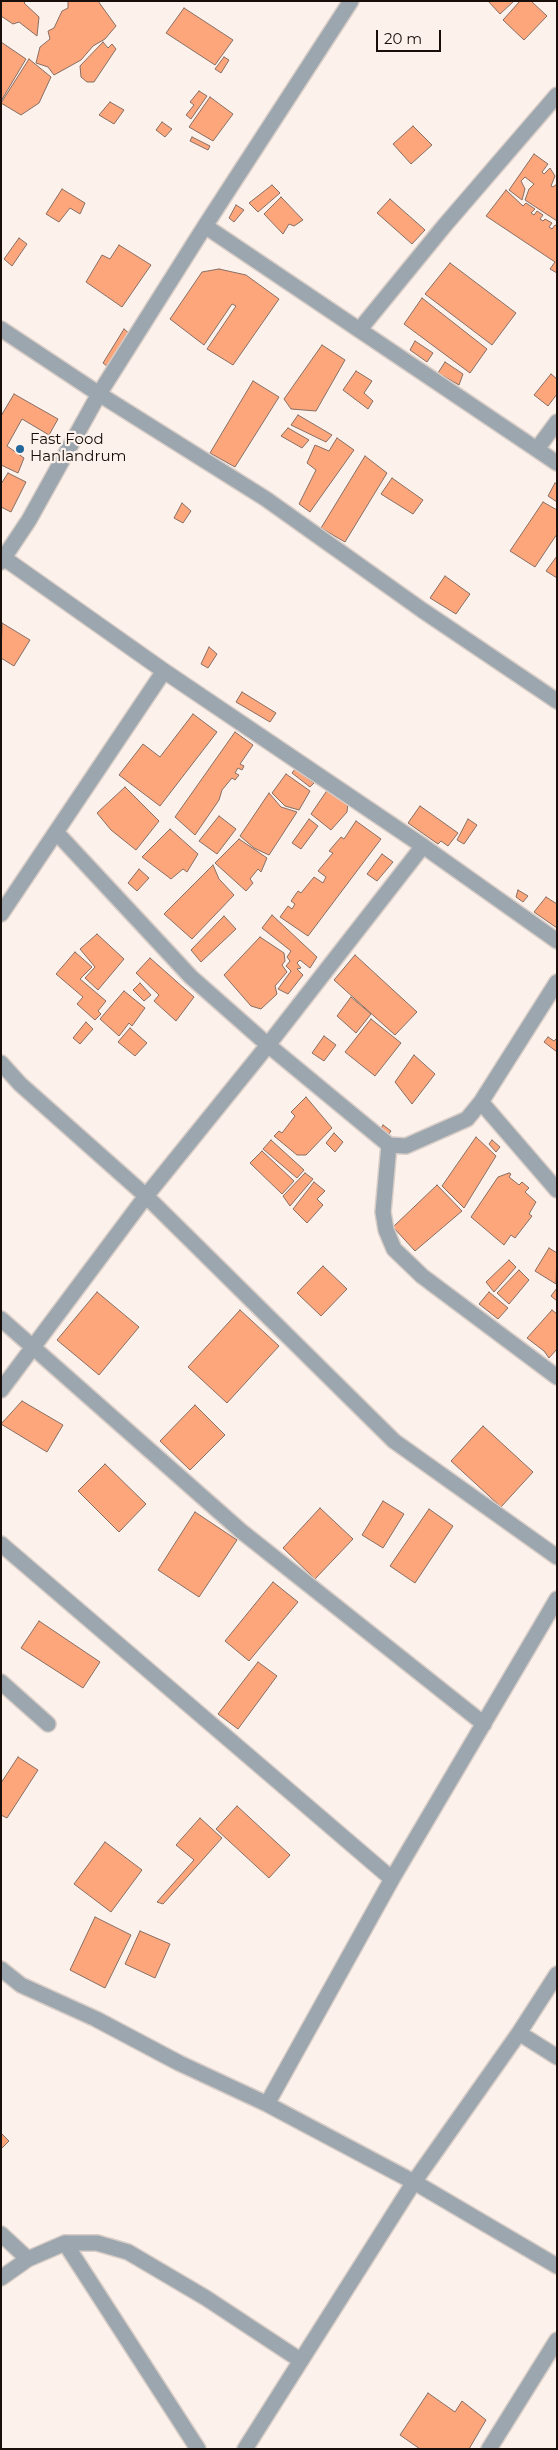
<!DOCTYPE html>
<html>
<head>
<meta charset="utf-8">
<style>
	body { margin:0 }
	#map { position:relative; width:558px; height:2450px; overflow:hidden; background:#fcf1eb; font-family:Montserrat,sans-serif }
	canvas { display:block }
	.frame { position:absolute; inset:0; border:2px solid #180f0a; pointer-events:none }
	.scale { position:absolute; left:376px; top:30px; width:65px; height:22px; box-sizing:border-box; border:2px solid #180f0a; border-top:0; padding-left:6px; font-size:15px; line-height:18px; white-space:nowrap; color:#180f0a; -webkit-text-stroke:4px #fcf1eb; paint-order:stroke }
</style>
</head>
<body>
<div id="map">
<canvas width="558" height="2450"></canvas>
<div class="frame"></div>
<div class="scale">20 m</div>
</div>
<script>
const c = document.querySelector('canvas').getContext('2d');
c.lineJoin = 'round';
function fill(path, color) { c.fillStyle = color; c.fill(path, 'evenodd'); }
const shape = rows => new Path2D(rows.map(r => 'M' + r).join(''));
function stroke(path, color, width, dash) { c.strokeStyle = color; c.lineWidth = width; c.lineCap = dash ? 'butt' : 'round'; c.setLineDash(dash || []); c.stroke(path); }
function label(font, color, halo, rows, align = 'center') {
  c.font = font + ' Montserrat,sans-serif'; c.lineWidth = 4.5; c.setLineDash([]); c.textBaseline = 'middle'; c.strokeStyle = halo; c.fillStyle = color; for (const [text, x, y, turn = 0] of rows) {
    c.save(); c.translate(x, y); c.rotate((+turn || 0) * Math.PI / 180); c.textAlign = isNaN(turn) ? turn : align; if (halo) c.strokeText(text, 0, 0); c.fillText(text, 0, 0); c.restore();
  }
}
const building = shape([
	[1,1,26,1,24,3,39,17,37,36,19,22,13,24,1,16,1,1],
	[68,1,98,1,116,26,105,39,93,46,81,60,54,75,48,67,36,63,40,47,50,39,48,31,54,28,62,11,68,8,68,1],
	[488,1,514,1,500,14,488,1],
	[520,1,531,1,547,16,524,40,503,20,520,1],
	[184,8,233,40,215,65,166,33,184,8],
	[1,42,26,59,1,101,1,42],
	[103,42,108,48,112,44,116,49,94,82,87,82,81,77,80,66,103,42],
	[224,57,229,60,221,73,215,69,224,57],
	[29,59,51,77,39,103,21,115,1,103,29,59],
	[199,91,207,96,191,119,186,115,194,105,190,102,199,91],
	[210,97,233,114,213,141,189,127,210,97],
	[110,102,124,110,114,124,99,115,110,102],
	[162,122,172,129,165,137,156,130,162,122],
	[413,126,432,145,411,164,393,144,413,126],
	[192,137,210,146,208,150,190,141,192,137],
	[534,154,548,164,542,172,544,174,550,168,555,176,551,186,553,187,557,184,557,221,525,200,529,189,534,184,525,177,521,181,525,189,522,200,509,190,534,154],
	[272,185,280,193,258,212,249,203,272,185],
	[62,189,85,203,80,214,70,208,59,222,46,214,62,189],
	[506,190,523,206,526,203,535,209,531,213,534,215,537,211,543,215,540,219,543,221,545,219,552,223,549,227,552,229,555,225,557,226,557,273,550,269,555,262,486,216,506,190],
	[281,197,303,220,294,226,289,224,283,234,264,214,281,197],
	[390,199,425,230,412,244,377,213,390,199],
	[236,205,244,210,234,222,229,218,236,205],
	[19,238,27,244,12,266,4,259,19,238],
	[119,245,151,265,122,307,86,282,102,255,110,259,119,245],
	[450,263,516,313,492,345,425,294,450,263],
	[219,269,246,275,279,299,233,365,207,349,236,306,232,304,204,345,170,319,202,272,219,269],
	[422,298,487,349,470,373,404,324,422,298],
	[124,329,130,334,108,367,103,363,124,329],
	[415,341,433,353,427,362,410,350,415,341],
	[322,345,345,360,316,411,291,409,284,399,322,345],
	[445,362,463,374,459,385,438,373,445,362],
	[356,371,372,381,364,393,373,401,368,409,343,390,356,371],
	[551,374,557,379,557,394,548,406,534,395,551,374],
	[253,381,279,397,235,467,210,453,253,381],
	[14,394,58,419,49,435,22,419,7,446,24,458,18,473,1,465,1,416,14,394],
	[298,415,332,435,326,442,291,425,298,415],
	[288,428,309,440,302,448,281,436,288,428],
	[337,438,354,450,310,512,299,504,316,470,307,463,315,445,329,451,337,438],
	[365,456,387,473,345,542,321,528,365,456],
	[8,473,26,482,11,512,1,507,1,484,8,473],
	[392,478,423,500,413,514,381,494,392,478],
	[555,483,557,484,557,502,548,496,555,483],
	[543,502,557,510,557,534,535,567,510,551,543,502],
	[182,503,191,511,183,523,174,518,182,503],
	[557,556,557,578,546,571,557,556],
	[445,576,470,594,456,614,430,598,445,576],
	[2,623,30,640,14,666,1,658,2,623],
	[209,647,217,654,208,668,201,664,209,647],
	[242,692,276,713,270,722,236,702,242,692],
	[193,714,217,732,160,806,119,775,143,744,160,757,193,714],
	[235,732,253,745,240,764,244,766,242,770,238,768,235,773,239,775,235,780,232,778,222,790,219,800,195,835,175,817,235,732],
	[295,769,314,783,310,787,292,773,295,769],
	[286,774,310,791,299,810,285,806,272,793,286,774],
	[125,787,159,821,136,850,111,830,97,813,125,787],
	[328,789,348,803,347,812,331,830,311,814,328,789],
	[269,793,281,807,297,812,269,855,254,848,240,836,269,793],
	[420,806,458,833,448,846,441,841,438,844,408,823,420,806],
	[219,816,236,829,217,854,199,841,219,816],
	[309,819,318,826,301,849,292,843,309,819],
	[468,819,477,825,464,844,457,840,468,819],
	[356,821,381,839,308,936,280,917,288,906,292,909,295,904,291,901,298,891,301,893,314,877,323,883,326,877,318,871,333,853,329,851,341,837,344,839,356,821],
	[170,829,198,854,187,872,183,869,171,879,142,857,170,829],
	[239,839,267,858,261,872,258,869,250,879,253,883,246,891,215,863,239,839],
	[382,854,393,862,377,881,367,874,382,854],
	[213,865,219,879,234,895,192,939,164,914,213,865],
	[139,869,149,878,137,891,128,883,139,869],
	[518,890,528,896,523,902,516,897,518,890],
	[546,897,557,904,557,928,534,912,546,897],
	[272,915,317,957,310,968,300,960,297,963,301,968,297,969,303,975,288,994,278,989,291,971,286,966,290,961,287,957,291,951,262,928,272,915],
	[224,916,236,929,201,962,191,950,224,916],
	[97,934,124,959,98,990,85,978,95,967,80,949,97,934],
	[260,937,284,953,285,961,282,965,287,972,275,986,277,994,261,1009,251,1006,224,975,260,937],
	[75,952,92,967,80,979,106,1001,98,1011,101,1014,95,1020,77,1004,83,997,56,974,75,952],
	[355,955,417,1012,395,1035,334,980,355,955],
	[150,958,194,997,176,1021,154,1001,159,995,136,973,150,958],
	[140,983,151,995,144,1001,133,990,140,983],
	[124,991,145,1008,132,1026,129,1023,119,1036,100,1019,124,991],
	[351,997,371,1014,356,1033,337,1016,351,997],
	[371,1019,401,1043,375,1076,345,1052,371,1019],
	[86,1022,93,1029,80,1044,73,1038,86,1022],
	[130,1028,147,1043,135,1056,118,1042,130,1028],
	[324,1036,336,1045,324,1061,312,1053,324,1036],
	[548,1037,554,1041,557,1038,557,1052,544,1042,548,1037],
	[414,1055,435,1074,412,1104,395,1082,414,1055],
	[306,1097,332,1128,306,1155,297,1155,274,1136,279,1131,282,1133,295,1116,291,1112,306,1097],
	[383,1125,391,1131,386,1138,379,1132,383,1125],
	[334,1133,343,1142,335,1152,326,1143,334,1133],
	[476,1137,496,1156,464,1208,442,1186,476,1137],
	[271,1140,304,1170,297,1178,263,1149,271,1140],
	[492,1140,500,1147,496,1152,489,1144,492,1140],
	[262,1151,294,1181,282,1194,250,1163,262,1151],
	[305,1173,313,1179,290,1206,283,1196,305,1173],
	[509,1173,511,1174,509,1177,519,1185,522,1182,529,1188,525,1192,536,1202,529,1214,532,1216,515,1238,511,1235,504,1245,471,1217,498,1177,509,1173],
	[314,1182,325,1191,317,1199,323,1205,307,1223,293,1209,314,1182],
	[437,1185,462,1211,415,1251,393,1227,437,1185],
	[549,1248,557,1253,556,1284,535,1271,549,1248],
	[509,1260,516,1267,494,1292,486,1282,509,1260],
	[323,1266,347,1289,321,1316,297,1293,323,1266],
	[519,1270,529,1280,509,1304,497,1293,519,1270],
	[557,1288,557,1301,551,1296,557,1288],
	[97,1292,139,1327,99,1375,57,1340,97,1292],
	[489,1292,508,1308,498,1319,479,1304,489,1292],
	[240,1310,279,1346,227,1403,188,1367,240,1310],
	[552,1310,557,1314,557,1349,549,1358,544,1351,527,1338,552,1310],
	[22,1401,63,1425,47,1452,1,1424,22,1401],
	[195,1405,225,1435,190,1470,160,1441,195,1405],
	[483,1426,533,1472,501,1507,451,1461,483,1426],
	[105,1464,146,1504,119,1532,78,1491,105,1464],
	[383,1501,404,1514,383,1548,362,1535,383,1501],
	[320,1508,353,1539,315,1579,283,1548,320,1508],
	[429,1509,453,1526,415,1583,390,1566,429,1509],
	[195,1512,237,1540,199,1597,158,1570,195,1512],
	[273,1582,298,1602,249,1661,225,1641,273,1582],
	[39,1621,100,1662,83,1688,21,1648,39,1621],
	[258,1662,277,1676,238,1729,218,1714,258,1662],
	[18,1757,38,1770,7,1818,1,1815,1,1783,18,1757],
	[237,1806,290,1855,269,1878,216,1829,237,1806],
	[200,1818,222,1838,163,1904,157,1902,194,1860,176,1845,200,1818],
	[105,1842,142,1870,111,1912,74,1884,105,1842],
	[95,1917,131,1935,105,1988,70,1970,95,1917],
	[140,1931,170,1944,155,1978,125,1964,140,1931],
	[1,2133,9,2141,1,2149,1,2133],
	[428,2393,455,2412,462,2401,486,2420,469,2449,420,2449,400,2435,428,2393]
]);
const street = shape([
	[205,226,557,463],
	[1,329,99,394,266,499,422,610,557,701],
	[360,329,445,225,557,95],
	[537,449,557,422],
	[1,556,164,671,423,846,557,941],
	[1,562,29,520,99,394,205,226,351,1],
	[56,832,191,977,268,1045,389,1145,406,1146,467,1119,481,1102,557,982],
	[1,914,164,671],
	[1,1063,20,1084,146,1196,394,1441,557,1557],
	[481,1102,557,1190],
	[389,1145,383,1212,386,1230,394,1249,422,1276,557,1377],
	[1,1319,241,1531,484,1724],
	[1,1390,146,1196,268,1045,423,846],
	[1,1544,392,1879],
	[1,1682,48,1724],
	[1,1969,21,1985,96,2019,179,2063,267,2104,414,2182,557,2266],
	[519,2033,557,2057],
	[267,2104,392,1879,557,1599],
	[1,2234,28,2259],
	[65,2243,198,2449],
	[1,2278,28,2259,65,2243,97,2243,128,2252,206,2298,300,2360],
	[245,2449,414,2182,519,2033,557,1974],
	[489,2449,557,2340]
]);
const markers = [
	[20,449,5,"#20679b"]
];
const poiNames = [
	["Fast Food",30,440],
	["Hanlandrum",30,457]
];
fill(building, '#fda57b');
stroke(building, '#876e63', 1);
stroke(street, '#d8cdc7', 18);
stroke(street, '#9ca6ae', 15);
for (const [x, y, r, color] of markers) { const dot = new Path2D(); dot.arc(x, y, r, 0, 2 * Math.PI); c.fillStyle = color; c.fill(dot); stroke(dot, '#fcf1eb', 2); }
label('15px', '#180f0a', '#fcf1eb', poiNames, 'left');
</script>
</body>
</html>
